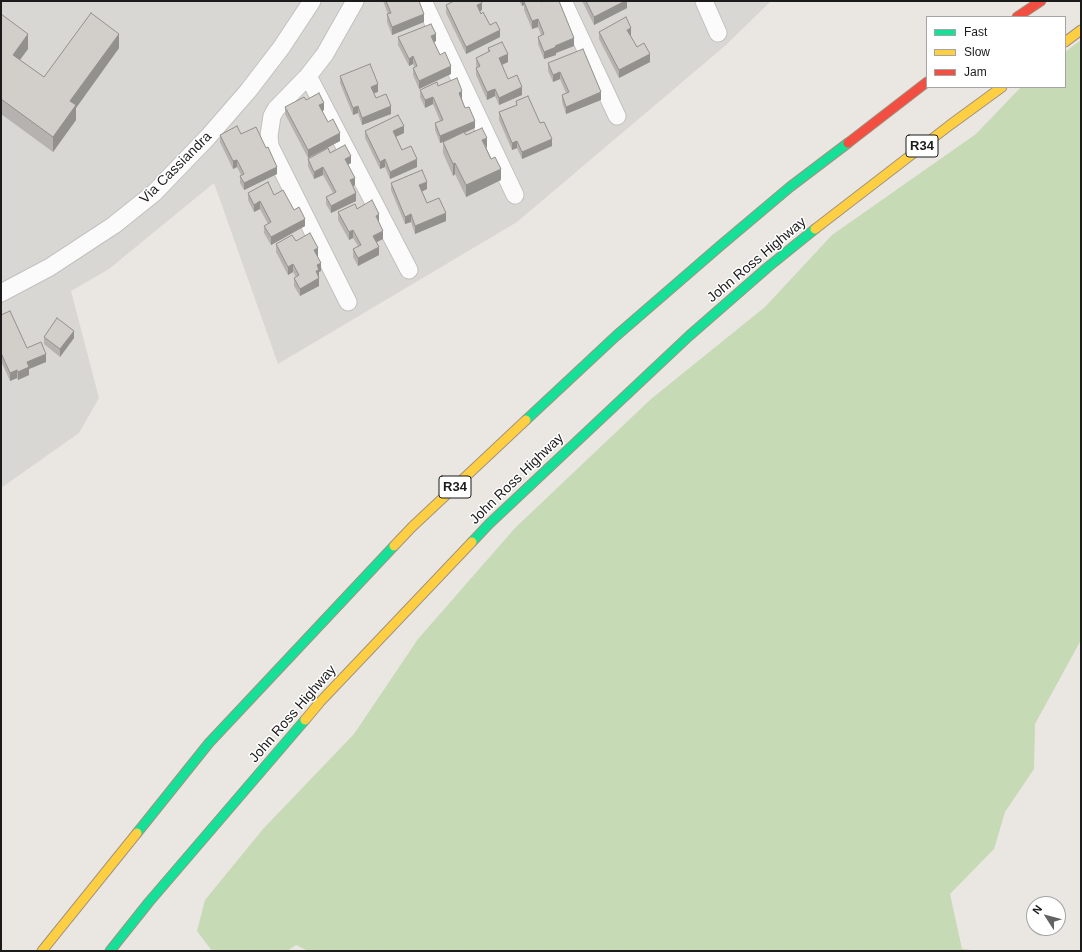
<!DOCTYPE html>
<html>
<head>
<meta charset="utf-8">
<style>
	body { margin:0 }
	#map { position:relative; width:1082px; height:952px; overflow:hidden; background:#eae7e2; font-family:Arial,sans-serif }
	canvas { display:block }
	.frame { position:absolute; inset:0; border:2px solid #1b1b1b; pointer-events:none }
	.legend { position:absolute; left:926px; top:16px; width:140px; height:72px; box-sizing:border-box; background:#fff; border:1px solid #a4a4a4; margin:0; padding:5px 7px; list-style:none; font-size:12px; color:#1b1b1b }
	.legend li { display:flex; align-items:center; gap:8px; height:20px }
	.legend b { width:20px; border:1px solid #a4a4a4 }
	.north { position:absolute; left:1026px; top:896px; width:40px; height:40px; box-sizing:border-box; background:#fff; border:1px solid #a4a4a4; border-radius:50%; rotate:306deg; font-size:11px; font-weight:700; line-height:16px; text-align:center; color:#1b1b1b }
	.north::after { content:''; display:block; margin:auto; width:14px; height:18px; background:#636261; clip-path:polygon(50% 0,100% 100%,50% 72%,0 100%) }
</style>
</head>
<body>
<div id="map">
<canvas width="1082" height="952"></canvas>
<div class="frame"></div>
<ul class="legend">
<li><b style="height:5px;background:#16e098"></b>Fast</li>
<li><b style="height:5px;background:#ffcf43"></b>Slow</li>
<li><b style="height:5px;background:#f24e42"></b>Jam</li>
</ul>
<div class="north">N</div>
</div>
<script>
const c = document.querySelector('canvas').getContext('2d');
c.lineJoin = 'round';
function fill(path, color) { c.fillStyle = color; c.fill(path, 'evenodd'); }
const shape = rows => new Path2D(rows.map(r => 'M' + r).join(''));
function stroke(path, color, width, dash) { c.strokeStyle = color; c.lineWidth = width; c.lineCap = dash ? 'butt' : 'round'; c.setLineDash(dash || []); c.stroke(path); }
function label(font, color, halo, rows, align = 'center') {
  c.font = font + ' Arial,sans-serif'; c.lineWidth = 3; c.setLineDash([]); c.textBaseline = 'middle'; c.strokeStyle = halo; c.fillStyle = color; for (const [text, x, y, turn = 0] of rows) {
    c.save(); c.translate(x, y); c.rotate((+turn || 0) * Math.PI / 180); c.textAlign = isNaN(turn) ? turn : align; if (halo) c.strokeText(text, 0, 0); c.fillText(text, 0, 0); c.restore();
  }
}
const residential = shape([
	[1,1,771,1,726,45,517,222,278,364,214,183,109,269,71,291,99,398,79,433,1,488]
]);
const forest = shape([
	[1081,40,1081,640,1035,724,1034,769,1005,812,994,849,950,894,962,949,981,951,308,951,296,945,287,951,212,951,197,931,205,900,263,829,354,734,418,639,515,528,651,399,765,307,832,235,976,134,1021,87,1065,87,1065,52]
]);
const street = shape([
	[423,1,515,195],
	[563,1,617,116],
	[704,1,718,33],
	[308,76,409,270],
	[1,293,50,267,114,225,154,193,208,137,248,91,281,48,312,1],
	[348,302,270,146,269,136,272,116,276,109,308,76,325,54,355,1]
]);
const fast = shape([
	[526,420,616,336,720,246,790,187,848,143],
	[472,542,489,524,689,336,768,267,815,229],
	[137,833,209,743,394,546],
	[110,951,149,902,305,720]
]);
const slow = shape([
	[1065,42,1081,30],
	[815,229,950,125,1002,87],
	[394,546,412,527,526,420],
	[305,720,320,702,472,542],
	[42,951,137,833]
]);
const jam = shape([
	[1017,17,1041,1],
	[848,143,927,82]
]);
const wall = shape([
	[383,1,419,1,424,22,392,35,387,22,387,14,388,14],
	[519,1,540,1,574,46,556,53,556,55,544,59,538,44,538,37,541,35,538,27,532,29,524,10,524,5,522,6],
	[582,1,627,1,627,8,594,25],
	[446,5,482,10,480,11,481,14,500,37,466,54,446,13],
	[1,14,28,49,20,60,44,77,119,48,76,108,76,120,53,152,1,114],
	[599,32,631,36,637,47,650,62,619,78,599,39],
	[398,37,436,41,434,42,440,55,451,74,419,89,413,75,413,68,415,67,413,64,409,66,398,45],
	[488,48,508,62,502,65,508,79,522,95,499,105,495,96,487,100,476,75,476,68,477,68,476,65,476,58,488,52],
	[548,63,601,100,566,114,562,102,562,95,566,93,560,79,553,82,548,71],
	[340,76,378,92,374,93,376,98,391,114,362,125,358,113,353,115,340,83],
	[438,86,462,99,465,108,475,128,465,133,466,135,487,149,501,180,466,197,455,174,453,176,443,153,443,142,440,143,435,130,435,123,440,121,433,104,425,108,420,97,420,90],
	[306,100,324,110,322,111,328,122,340,141,308,158,285,114,285,107],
	[516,101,540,123,552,146,522,159,517,148,512,150,499,120,499,112,516,105],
	[365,131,404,133,396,137,402,150,417,167,390,179,385,167,380,169,365,138],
	[241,134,277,174,244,190,240,183,240,176,241,175,237,167,233,169,220,142,220,135],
	[330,153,351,163,348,165,355,185,353,186,356,201,331,213,326,204,326,197,333,193,323,175,314,179,308,166,308,159],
	[391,183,427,189,422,191,427,203,446,221,415,234,411,222,405,224,391,190],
	[248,193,274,195,294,210,305,226,271,245,264,233,264,226,268,224,260,209,254,212,248,200],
	[357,209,379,222,383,239,376,242,379,255,358,266,353,257,353,249,358,246,353,238,349,240,338,220,338,212],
	[296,241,318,256,317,256,321,271,319,272,319,286,300,296,294,286,294,278,296,277,293,272,288,275,276,252,276,244],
	[1,315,27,348,46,362,29,369,29,375,18,380,17,378,10,381,1,361],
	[44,337,74,338,60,357,44,344]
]);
const shadedWall = shape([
	[522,1,532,1,524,2,524,5,522,6],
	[625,1,627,1,627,8,594,25,594,17],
	[482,3,482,10,477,13,477,5],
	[424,14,424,22,392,35,392,27],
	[538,19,538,27,532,29,532,21],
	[631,28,631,36,627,38,627,30],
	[500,30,500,37,466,54,466,47],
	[28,34,28,49,13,69,13,55],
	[119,34,119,48,76,108,76,120,53,152,53,137,70,101],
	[436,34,436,41,431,44,431,36],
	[574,38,574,46,556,53,556,55,544,59,544,52,555,46],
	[508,54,508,62,499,66,499,58],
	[650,54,650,62,619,78,619,70],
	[413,56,413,64,409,66,409,59],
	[451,66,451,74,419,89,419,81],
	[560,72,560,79,553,82,553,75],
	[378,84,378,92,371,94,371,87],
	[522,87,522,95,499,105,499,98],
	[495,89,495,96,487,100,487,92],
	[462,91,462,99,459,100,459,93],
	[601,92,601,100,566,114,566,107],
	[433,97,433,104,425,108,425,100],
	[324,103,324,110,319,113,319,105],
	[358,106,358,113,353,115,353,108],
	[391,106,391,114,362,125,362,118],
	[475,121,475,128,440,143,440,136],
	[404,126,404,133,393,138,393,131],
	[340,133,340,141,308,158,308,150],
	[487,138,487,149,482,140],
	[552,139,552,146,522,159,522,152],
	[517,141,517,148,512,150,512,143],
	[351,156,351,163,345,166,345,159],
	[385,159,385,167,380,169,380,162],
	[417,159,417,167,390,179,390,172],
	[237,160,237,167,233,169,233,161],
	[455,163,455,174,453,176,453,164],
	[277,167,277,174,244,190,244,183],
	[323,167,323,175,314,179,314,172],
	[501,169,501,180,466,197,466,185],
	[355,178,355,185,350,188,350,180],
	[427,182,427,189,419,193,419,185],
	[356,193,356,201,331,213,331,206],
	[260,201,260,209,254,212,254,205],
	[446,213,446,221,415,234,415,226],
	[379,214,379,222,376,224,376,216],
	[411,214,411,222,405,224,405,217],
	[305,219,305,226,271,245,271,237],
	[353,230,353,238,349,240,349,232],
	[383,231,383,239,373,244,373,236],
	[379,247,379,255,358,266,358,258],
	[318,248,318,256,314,258,314,250],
	[321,263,321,271,319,272,319,277,316,271,317,265],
	[293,264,293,272,288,275,288,267],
	[319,278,319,286,300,296,300,289],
	[74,331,74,338,60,357,60,349],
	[46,354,46,362,29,369,29,375,18,380,18,372,27,362],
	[17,370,17,378,10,381,10,373]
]);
const building = shape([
	[386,1,419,1,424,14,392,27,387,14,391,13,386,1],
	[454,1,481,1,482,3,477,5,481,14,483,12,490,25,496,22,500,30,466,47,446,5,454,1],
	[527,1,540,1,541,2,544,1,559,1,574,38,555,46,556,47,544,52,538,37,544,34,538,19,532,21,524,2,527,1],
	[586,1,625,1,594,17,586,1],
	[91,13,119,34,70,101,76,105,53,137,1,99,1,14,28,34,13,55,44,77,91,13],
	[626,17,631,28,627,30,637,47,644,43,650,54,619,70,599,32,626,17],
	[431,24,436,34,431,36,440,55,445,52,451,66,419,81,413,68,417,66,413,56,409,59,398,37,431,24],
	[502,42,508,54,499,58,508,79,517,75,522,87,499,98,495,89,487,92,476,68,480,66,476,58,490,51,488,48,502,42],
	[583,49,601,92,566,107,562,95,569,92,560,72,553,75,548,63,583,49],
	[370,64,378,84,371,87,376,98,386,94,391,106,362,118,358,106,353,108,340,76,370,64],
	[457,78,462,91,459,93,465,108,469,107,475,121,440,136,435,123,443,120,433,97,425,100,420,90,437,82,438,86,457,78],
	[319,93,324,103,319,105,328,122,333,119,340,133,308,150,285,107,304,97,306,100,319,93],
	[528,96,540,123,544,122,552,139,522,152,517,141,512,143,499,112,517,105,516,101,528,96],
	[398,115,404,126,393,131,402,150,411,146,417,159,390,172,385,159,380,162,365,131,398,115],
	[237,126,241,134,256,127,266,148,268,147,277,167,244,183,240,176,244,174,237,160,233,161,220,135,237,126],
	[482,128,487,138,482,140,491,159,495,157,501,169,466,185,455,163,453,164,443,142,464,132,466,135,482,128],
	[345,145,351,156,345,159,355,178,350,180,356,193,331,206,326,197,336,192,323,167,314,172,308,159,328,148,330,153,345,145],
	[422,170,427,182,419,185,427,203,439,198,446,213,415,226,411,214,405,217,391,183,422,170],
	[268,182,274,195,283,190,294,210,299,207,305,219,271,237,264,226,271,222,260,201,254,205,248,193,268,182],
	[372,200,379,214,376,216,383,231,373,236,379,247,358,258,353,249,361,245,353,230,349,232,338,212,355,204,357,209,372,200],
	[310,233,318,248,314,250,321,263,317,265,319,270,316,271,319,278,300,289,294,278,299,275,293,264,288,267,276,244,292,235,296,241,310,233],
	[10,311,27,348,41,342,46,354,27,362,29,367,18,372,17,370,10,373,1,353,1,315,10,311],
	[57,318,74,331,60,349,44,337,57,318]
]);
const shields = [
	[922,146,32],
	[455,487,32]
];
const shieldNames = [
	["R34",922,146],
	["R34",455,487]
];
const streetNames = [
	["Via Cassiandra",176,168,-45],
	["John Ross Highway",757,260,-40],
	["John Ross Highway",517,479,-44],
	["John Ross Highway",293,714,-49]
];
fill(residential, '#d9d7d4');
fill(forest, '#c5dab5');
stroke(street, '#c2c1bf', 19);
stroke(fast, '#a09380', 11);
stroke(slow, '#a09380', 11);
stroke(jam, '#a09380', 11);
stroke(street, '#fcfbfb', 17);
stroke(fast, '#16e098', 9);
stroke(slow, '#ffcf43', 9);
stroke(jam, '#f24e42', 9);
fill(wall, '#b5b2af');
fill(shadedWall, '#93918e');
fill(building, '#d2cfcb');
stroke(building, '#93918e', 1);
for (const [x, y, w] of shields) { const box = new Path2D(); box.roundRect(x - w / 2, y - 11, w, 22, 3); c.fillStyle = '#fff'; c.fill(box); stroke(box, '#1b1b1b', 1); }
label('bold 13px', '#1b1b1b', null, shieldNames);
label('14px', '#1b1b1b', '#fff', streetNames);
</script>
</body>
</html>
